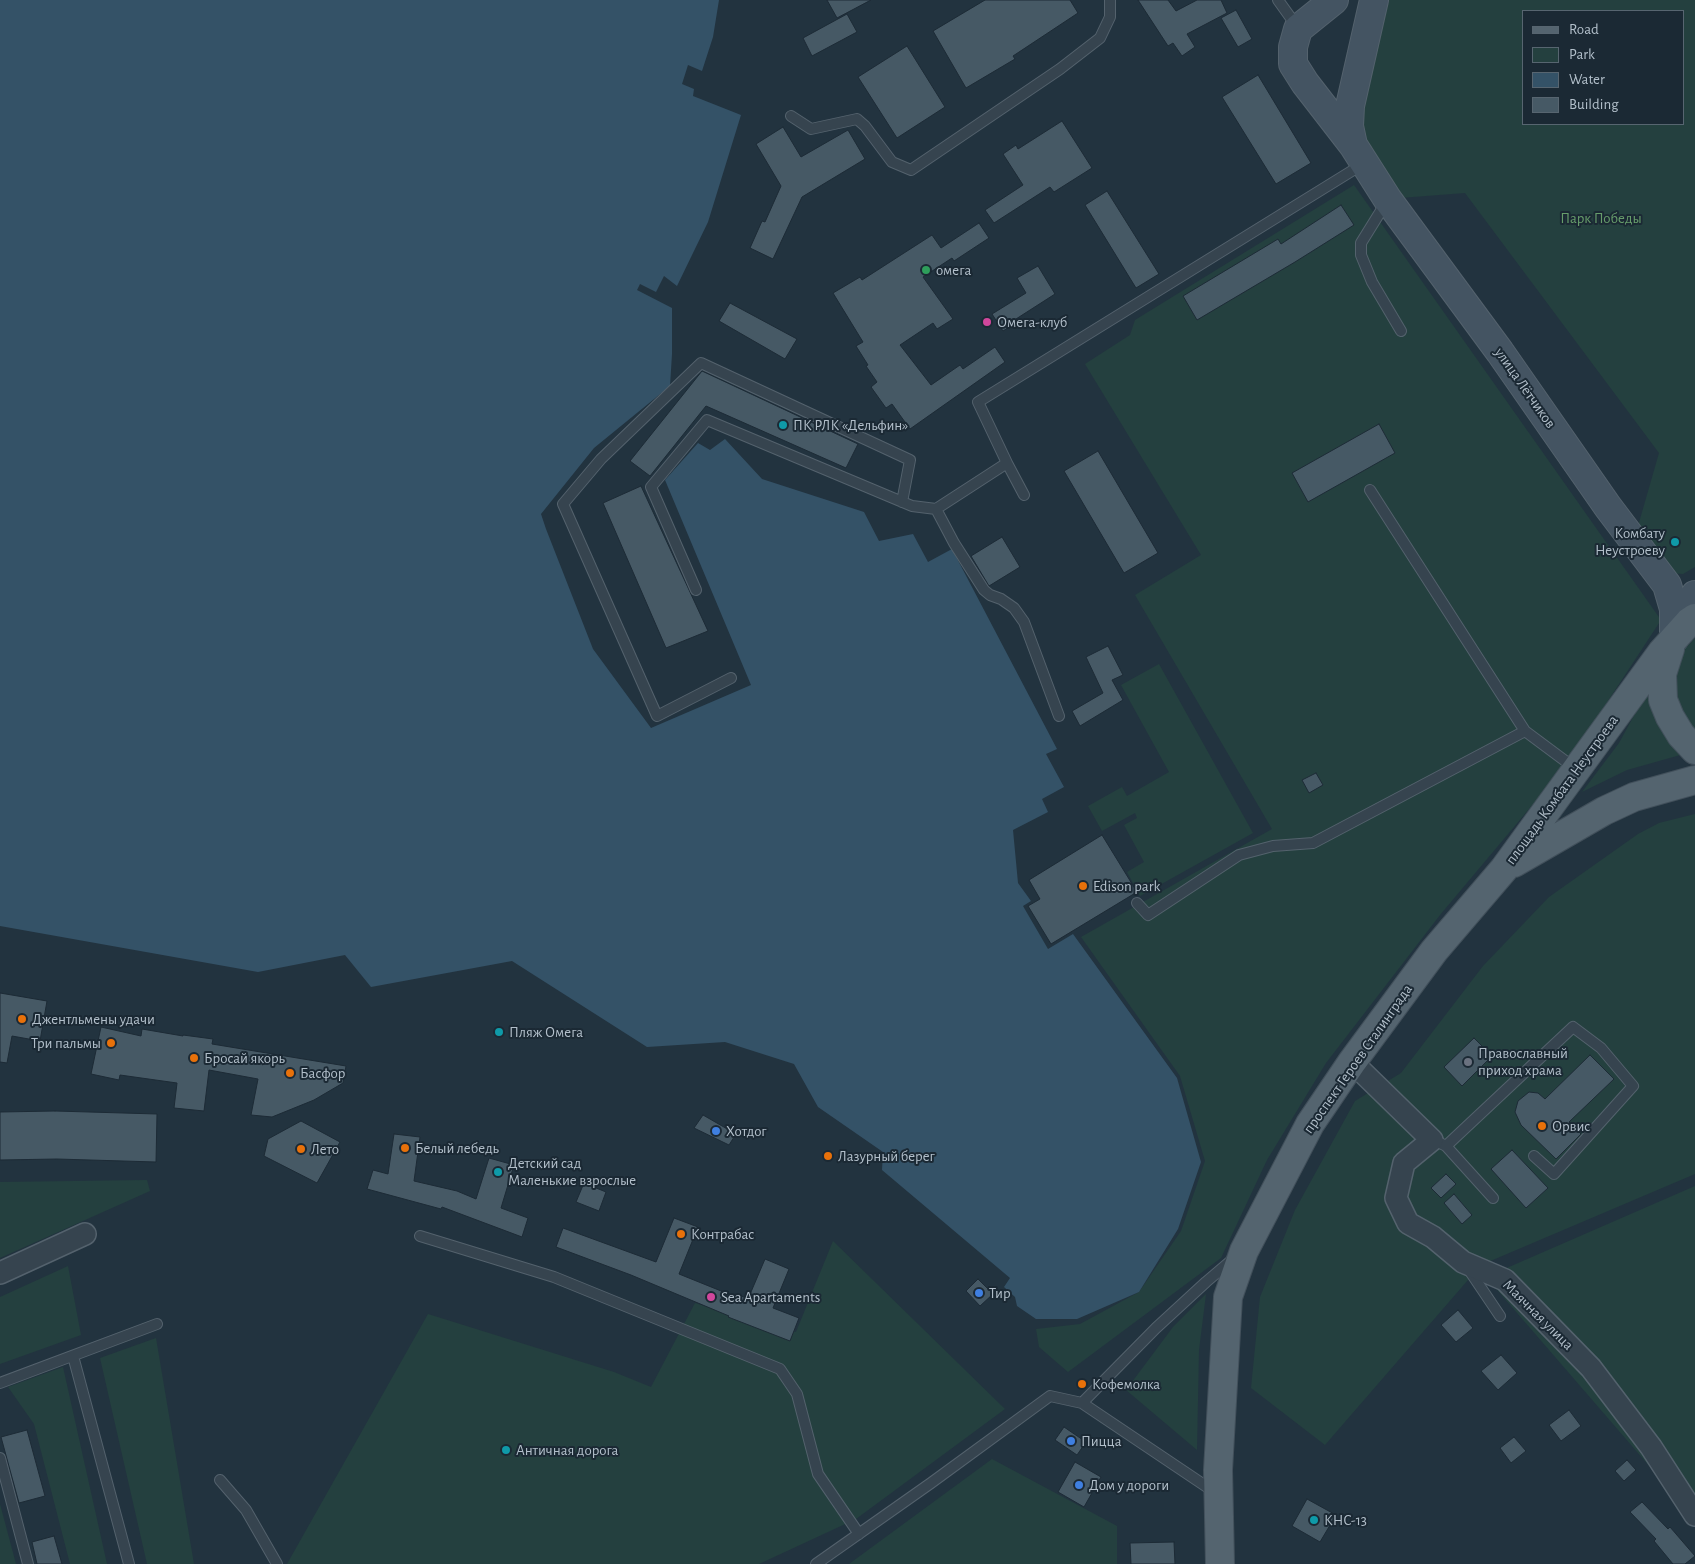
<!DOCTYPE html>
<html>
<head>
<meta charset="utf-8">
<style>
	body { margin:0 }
	#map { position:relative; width:1695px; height:1564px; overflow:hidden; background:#22333f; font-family:"Alegreya Sans",sans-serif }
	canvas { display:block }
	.legend { position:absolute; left:1522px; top:10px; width:162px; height:115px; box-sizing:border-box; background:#1b2934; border:1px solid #576570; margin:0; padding:6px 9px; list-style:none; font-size:15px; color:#b2bfca }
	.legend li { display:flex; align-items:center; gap:10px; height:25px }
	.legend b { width:25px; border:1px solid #576570 }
</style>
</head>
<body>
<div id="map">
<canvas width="1695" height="1564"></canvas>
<ul class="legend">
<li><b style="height:6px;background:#54646f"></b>Road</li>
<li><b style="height:14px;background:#24403f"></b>Park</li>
<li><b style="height:14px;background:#345267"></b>Water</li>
<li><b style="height:14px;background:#465965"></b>Building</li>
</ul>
</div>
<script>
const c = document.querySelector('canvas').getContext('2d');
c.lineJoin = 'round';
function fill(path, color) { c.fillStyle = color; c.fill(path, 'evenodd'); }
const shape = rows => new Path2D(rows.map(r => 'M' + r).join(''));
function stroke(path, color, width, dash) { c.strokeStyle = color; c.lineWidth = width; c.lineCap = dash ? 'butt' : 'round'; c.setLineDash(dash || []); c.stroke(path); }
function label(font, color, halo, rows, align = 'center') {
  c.font = font + ' "Alegreya Sans",sans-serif'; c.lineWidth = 4; c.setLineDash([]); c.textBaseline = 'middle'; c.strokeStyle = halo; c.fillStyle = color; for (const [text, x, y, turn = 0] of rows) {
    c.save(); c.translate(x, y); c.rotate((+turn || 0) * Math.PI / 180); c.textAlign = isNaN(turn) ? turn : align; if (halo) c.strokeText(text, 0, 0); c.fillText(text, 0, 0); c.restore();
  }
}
const green = shape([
	[1389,0,1695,0,1695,567,1683,574,1668,573,1636,533,1659,453,1465,193,1400,198,1353,128,1375,59],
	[1524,11,1684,11,1684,124,1524,124],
	[1354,185,1661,620,1566,765,1440,915,1326,1063,1267,1160,1221,1258,1068,1372,1039,1347,1036,1329,1080,1324,1139,1292,1181,1231,1205,1161,1180,1076,1081,937,1272,829,1135,595,1201,555,1085,364,1130,335,1135,320],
	[1695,638,1695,734,1674,696,1675,673,1683,651],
	[1159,664,1253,833,1140,896,1127,872,1144,862,1124,825,1137,818,1135,813,1102,831,1088,806,1122,787,1127,796,1169,772,1121,685],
	[1649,688,1691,752,1627,770,1582,792,1619,743],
	[1695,814,1695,1174,1481,1265,1325,1445,1251,1388,1260,1297,1295,1210,1355,1101,1401,1073,1483,966,1549,897,1638,834,1659,823],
	[147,1180,150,1191,0,1258,0,1182],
	[1695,1186,1695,1519,1486,1277],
	[833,1241,1005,1409,856,1519,759,1564,287,1564,428,1314,614,1372,651,1387,695,1303,796,1332],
	[68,1266,81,1335,0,1364,0,1297],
	[1206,1294,1199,1350,1197,1450,1126,1390,1173,1327],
	[156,1338,194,1564,147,1564,100,1358],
	[63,1367,107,1564,70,1564,34,1424,8,1387],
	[992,1459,1117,1526,1117,1564,849,1564],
	[0,1504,16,1564,0,1564]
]);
const water = shape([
	[0,0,719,0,713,37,702,71,688,65,682,84,694,89,693,96,741,115,708,222,677,286,664,276,656,292,640,284,637,290,672,308,672,354,670,386,594,448,541,514,546,529,593,649,651,728,751,685,665,480,698,443,710,450,725,439,762,479,864,512,879,541,913,534,928,562,952,549,1057,749,1046,754,1064,787,1042,799,1048,812,1013,830,1018,883,1031,901,1023,906,1048,949,1073,934,1177,1078,1201,1162,1178,1229,1139,1292,1077,1319,1036,1319,1017,1306,1015,1297,1004,1287,1010,1278,882,1170,883,1152,818,1107,794,1064,725,1042,647,1047,512,961,371,987,345,955,258,972,0,926]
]);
const building = shape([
	[827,0,871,0,837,18,827,0],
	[985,0,1070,0,1078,13,1013,56,1015,59,966,88,933,31,985,0],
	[1138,0,1168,0,1176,11,1197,0,1221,0,1227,13,1187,34,1195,47,1182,56,1173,43,1168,46,1138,0],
	[1236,10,1252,39,1238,47,1221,18,1236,10],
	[847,14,857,32,812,56,803,38,847,14],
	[907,46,945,107,897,138,858,77,907,46],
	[1258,75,1311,163,1276,184,1222,97,1258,75],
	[1062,121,1092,168,1054,192,1050,187,994,223,985,210,1023,185,1003,154,1016,145,1018,149,1062,121],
	[783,127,801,157,848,130,865,159,802,197,773,259,750,248,762,221,765,222,781,186,756,144,783,127],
	[1107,191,1159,274,1136,288,1085,205,1107,191],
	[1341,205,1354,225,1295,262,1197,320,1183,296,1278,239,1281,244,1341,205],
	[979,223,989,238,954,261,952,258,923,277,953,319,937,329,933,323,900,345,931,385,960,365,963,369,995,347,1005,362,910,429,892,404,886,408,871,387,877,382,866,366,868,365,856,346,863,342,833,293,860,277,862,280,932,235,941,248,979,223],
	[1038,266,1055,294,1016,319,1017,322,1003,331,992,314,1026,293,1017,278,1038,266],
	[730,303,797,339,785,359,719,321,730,303],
	[702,371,858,444,846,468,706,406,650,476,630,461,702,371],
	[1379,424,1395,453,1308,502,1292,473,1379,424],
	[1098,451,1158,553,1124,573,1064,471,1098,451],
	[641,486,708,631,666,648,603,503,641,486],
	[1002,537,1020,567,989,586,971,556,1002,537],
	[1108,646,1123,675,1112,680,1123,700,1080,726,1072,711,1103,693,1086,657,1108,646],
	[1316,773,1323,785,1309,793,1302,780,1316,773],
	[1102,835,1137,892,1051,944,1028,906,1040,899,1029,880,1102,835],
	[0,993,47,1001,40,1041,12,1036,7,1063,0,1062,0,993],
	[101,1027,141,1036,142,1029,183,1036,183,1035,213,1039,212,1044,346,1066,343,1083,314,1100,272,1117,251,1115,258,1079,209,1070,204,1111,174,1108,177,1083,120,1075,119,1080,91,1074,101,1027],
	[1474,1038,1492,1056,1462,1086,1444,1067,1474,1038],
	[1590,1055,1614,1079,1569,1122,1581,1134,1556,1159,1521,1125,1515,1112,1518,1101,1529,1092,1538,1093,1545,1099,1590,1055],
	[55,1111,157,1114,156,1162,57,1159,0,1160,0,1112,55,1111],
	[703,1115,736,1134,729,1145,694,1128,703,1115],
	[301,1121,340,1142,317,1183,264,1156,268,1139,301,1121],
	[394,1134,420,1137,414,1181,457,1191,476,1199,489,1158,514,1165,501,1208,528,1218,522,1237,442,1207,441,1209,367,1189,373,1170,388,1174,394,1134],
	[1512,1150,1548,1188,1526,1208,1491,1169,1512,1150],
	[1446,1174,1456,1184,1441,1198,1431,1188,1446,1174],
	[584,1183,606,1192,599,1211,576,1202,584,1183],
	[1454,1194,1472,1215,1462,1224,1444,1203,1454,1194],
	[674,1218,698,1227,679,1274,736,1297,737,1294,748,1299,765,1259,789,1269,773,1308,799,1318,790,1341,728,1317,729,1316,631,1275,556,1247,563,1228,656,1262,674,1218],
	[978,1279,993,1294,980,1306,966,1291,978,1279],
	[1458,1310,1473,1328,1456,1342,1441,1325,1458,1310],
	[1501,1355,1517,1373,1498,1390,1481,1371,1501,1355],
	[1569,1410,1581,1426,1561,1441,1549,1425,1569,1410],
	[1064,1427,1086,1442,1077,1455,1055,1440,1064,1427],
	[27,1430,45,1496,19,1503,1,1437,27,1430],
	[1514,1437,1526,1451,1511,1463,1500,1448,1514,1437],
	[1627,1460,1636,1470,1624,1481,1615,1471,1627,1460],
	[1075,1462,1101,1477,1084,1507,1058,1492,1075,1462],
	[1307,1499,1336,1515,1320,1542,1292,1526,1307,1499],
	[1642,1502,1668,1529,1670,1527,1695,1556,1685,1564,1673,1564,1654,1541,1656,1539,1630,1512,1642,1502],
	[54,1536,62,1564,37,1564,32,1542,54,1536],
	[1174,1542,1175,1564,1131,1564,1130,1543,1174,1542]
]);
const lane = shape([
	[1278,0,1298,28],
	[791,116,811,129,857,119,865,126,892,162,911,170,1060,69,1100,38,1110,17,1110,0],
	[1387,201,1361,243,1361,255,1372,282,1401,331],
	[1370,490,1525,731],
	[1024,495,1007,463,978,402,1363,164],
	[936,509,954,543,984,590,990,595,1001,599,1014,608,1024,622,1059,716],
	[696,590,651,487,707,420,912,506,936,509,1007,463],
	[731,678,657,716,563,504,601,459,701,363,910,460,902,502],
	[1137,903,1148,915,1239,855,1273,846,1313,843,1525,731,1576,769],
	[1440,1143,1446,1146,1493,1198],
	[1446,1146,1573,1027,1601,1048,1633,1086,1554,1174,1534,1156],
	[420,1236,554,1277,780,1369,797,1394,818,1474,859,1534],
	[1467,1267,1500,1316],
	[73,1356,129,1564],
	[0,1383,157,1324],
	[1082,1403,1216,1493],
	[0,1458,28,1564],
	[220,1480,246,1510,277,1564],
	[816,1564,931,1483,1050,1396,1082,1403,1156,1328,1206,1282,1233,1259]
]);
const street = shape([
	[1352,1062,1432,1140,1404,1163,1396,1198,1408,1223,1433,1237,1463,1262,1505,1280,1591,1368,1651,1447,1695,1515],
	[0,1273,85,1234]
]);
const secondary = shape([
	[1334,0,1298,29,1293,47,1293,64,1305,83,1353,145,1388,200,1500,352,1608,507,1667,585,1674,609,1674,639],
	[1353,145,1349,126,1350,106,1374,0],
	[1675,634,1683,614,1695,595]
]);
const primary = shape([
	[1670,649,1662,674,1663,700,1670,717,1681,735,1695,750],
	[1514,863,1604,811,1634,797,1695,780],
	[1220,1564,1218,1470,1228,1297,1244,1251,1310,1124,1352,1062,1434,951,1504,869,1662,652,1689,622,1695,618]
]);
const markers = [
	[926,270,5,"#2e9e5b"],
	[987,322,5,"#d1479c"],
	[783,425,5,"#0f9aa8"],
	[1675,542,5,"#0f9aa8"],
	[1083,886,5,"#e8710a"],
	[22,1019,5,"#e8710a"],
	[499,1032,5,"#0f9aa8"],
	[111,1043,5,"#e8710a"],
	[194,1058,5,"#e8710a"],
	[1468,1062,5,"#6b7280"],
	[290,1073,5,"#e8710a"],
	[1542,1126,5,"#e8710a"],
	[716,1131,5,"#3f7fe0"],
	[405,1148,5,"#e8710a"],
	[301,1149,5,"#e8710a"],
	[828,1156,5,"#e8710a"],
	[498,1172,5,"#0f9aa8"],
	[681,1234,5,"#e8710a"],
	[979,1293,5,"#3f7fe0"],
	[711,1297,5,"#d1479c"],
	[1082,1384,5,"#e8710a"],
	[1071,1441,5,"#3f7fe0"],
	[506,1450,5,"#0f9aa8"],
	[1079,1485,5,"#3f7fe0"],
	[1314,1520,5,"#0f9aa8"]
];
const parkNames = [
	["Парк Победы",1601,218]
];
const poiNames = [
	["омега",936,270],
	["Омега-клуб",997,322],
	["ПК РЛК «Дельфин»",793,425],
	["Комбату",1665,533,"right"],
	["Неустроеву",1665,550,"right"],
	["Edison park",1093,886],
	["Джентльмены удачи",32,1019],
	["Пляж Омега",509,1032],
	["Три пальмы",101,1043,"right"],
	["Православный",1478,1053],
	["приход храма",1478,1070],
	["Бросай якорь",204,1058],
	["Басфор",300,1073],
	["Орвис",1552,1126],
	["Хотдог",726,1131],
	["Белый лебедь",415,1148],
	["Лето",311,1149],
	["Лазурный берег",838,1156],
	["Детский сад",508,1163],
	["Маленькие взрослые",508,1180],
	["Контрабас",691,1234],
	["Тир",989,1293],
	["Sea Apartaments",721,1297],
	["Кофемолка",1092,1384],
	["Пицца",1081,1441],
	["Античная дорога",516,1450],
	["Дом у дороги",1089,1485],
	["КНС-13",1324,1520]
];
const streetNames = [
	["улица Лётчиков",1525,388,55],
	["площадь Комбата Неустроева",1562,790,-54],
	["проспект Героев Сталинграда",1358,1059,-55],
	["Маячная улица",1538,1315,45]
];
fill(green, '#24403f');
fill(water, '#345267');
fill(building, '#465965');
stroke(building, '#1d2b36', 1);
stroke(lane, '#54626d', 12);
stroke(street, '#54626d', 24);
stroke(secondary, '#54626d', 30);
stroke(primary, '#42505b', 30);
stroke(lane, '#36444f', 10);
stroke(street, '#36444f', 21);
stroke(secondary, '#445462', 28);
stroke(primary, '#54646f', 28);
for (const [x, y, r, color] of markers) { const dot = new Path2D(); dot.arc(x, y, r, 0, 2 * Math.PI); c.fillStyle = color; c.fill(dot); stroke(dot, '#1b2934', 2); }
label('15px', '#679d6b', '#1b2934', parkNames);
label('15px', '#b2bfca', '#1b2934', poiNames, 'left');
label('15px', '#b2bfca', '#1b2934', streetNames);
</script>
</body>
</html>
